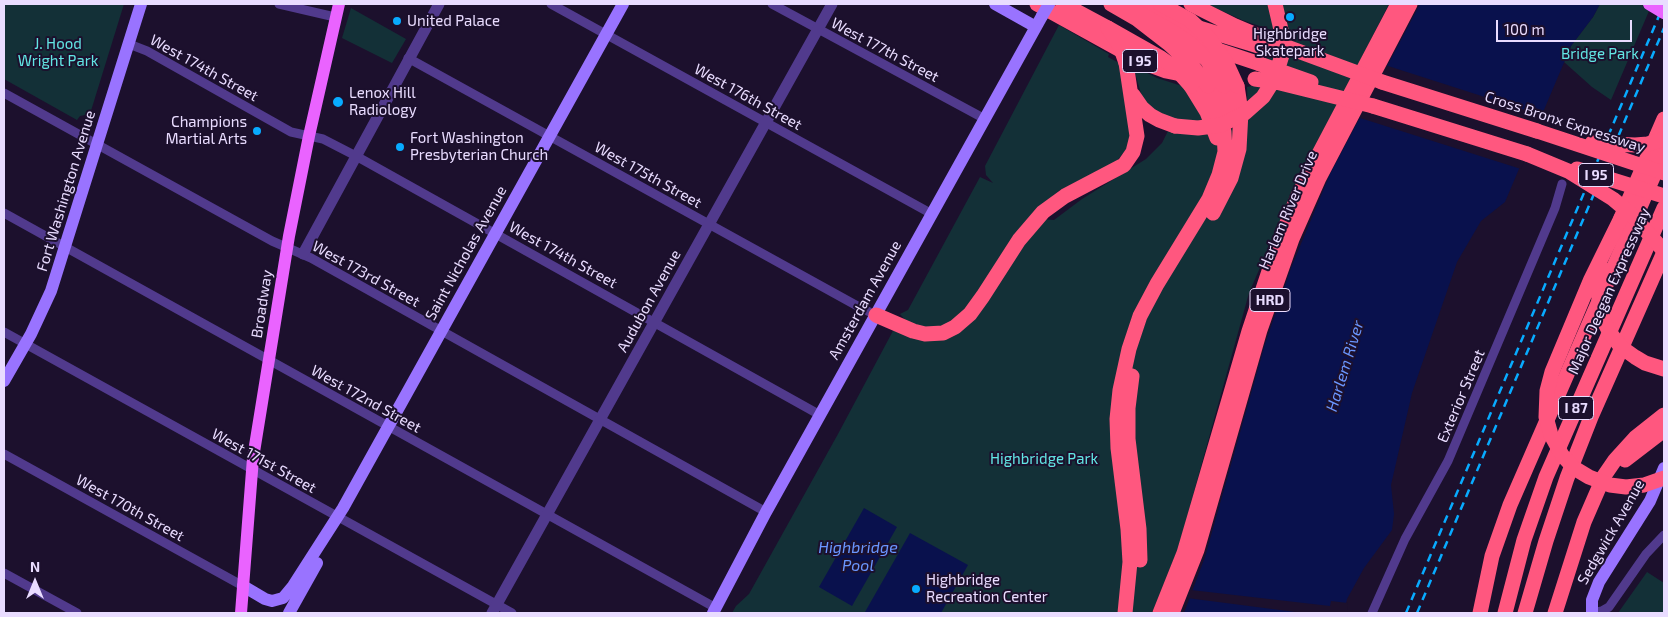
<!DOCTYPE html>
<html>
<head>
<meta charset="utf-8">
<style>
	body { margin:0 }
	#map { position:relative; width:1668px; height:617px; overflow:hidden; background:#1c102d; font-family:"Exo 2",sans-serif }
	canvas { display:block }
	.frame { position:absolute; inset:0; border:5px solid #e9dcff; pointer-events:none }
	.north { position:absolute; left:10px; top:557px; width:50px; height:50px; -webkit-text-stroke:4px #1c102d; paint-order:stroke; rotate:0deg; font-size:14px; font-weight:700; line-height:20px; text-align:center; color:#e9dcff }
	.north::after { content:''; display:block; margin:auto; width:18px; height:22px; background:#e9dcff; clip-path:polygon(50% 0,100% 100%,50% 72%,0 100%) }
	.scale { position:absolute; left:1496px; top:20px; width:136px; height:22px; box-sizing:border-box; border:2px solid #e9dcff; border-top:0; padding-left:6px; font-size:15px; line-height:18px; white-space:nowrap; color:#e9dcff; -webkit-text-stroke:4px #1c102d; paint-order:stroke }
</style>
</head>
<body>
<div id="map">
<canvas width="1668" height="617"></canvas>
<div class="frame"></div>
<div class="north">N</div>
<div class="scale">100 m</div>
</div>
<script>
const c = document.querySelector('canvas').getContext('2d');
c.lineJoin = 'round';
function fill(path, color) { c.fillStyle = color; c.fill(path, 'evenodd'); }
const shape = rows => new Path2D(rows.map(r => 'M' + r).join(''));
function stroke(path, color, width, dash) { c.strokeStyle = color; c.lineWidth = width; c.lineCap = dash ? 'butt' : 'round'; c.setLineDash(dash || []); c.stroke(path); }
function label(font, color, halo, rows, align = 'center') {
  c.font = font + ' "Exo 2",sans-serif'; c.lineWidth = 4; c.setLineDash([]); c.textBaseline = 'middle'; c.strokeStyle = halo; c.fillStyle = color; for (const [text, x, y, turn = 0] of rows) {
    c.save(); c.translate(x, y); c.rotate((+turn || 0) * Math.PI / 180); c.textAlign = isNaN(turn) ? turn : align; if (halo) c.strokeText(text, 0, 0); c.fillText(text, 0, 0); c.restore();
  }
}
const green = shape([
	[4,4,124,4,90,114,80,116,77,120,4,79],
	[1207,4,1389,4,1291,196,1249,293,1179,546,1152,613,732,613,736,606,749,594,838,434,894,329,948,336,1041,219,1054,220,1082,199,1146,159,1162,143,1168,131,1171,118,1151,108,1142,97,1133,66,1157,78,1182,86,1191,95,1210,135,1248,124,1247,87,1256,85,1274,31,1242,20],
	[1600,4,1652,4,1611,100,1592,87,1564,62,1571,46,1593,17],
	[351,8,406,39,392,63,342,38],
	[1059,25,1109,54,1108,57,1119,63,1131,128,1128,147,1116,162,1060,190,1035,212,974,302,954,321,938,328,921,328,907,322,900,314,908,310,980,177,993,183,986,175,985,166],
	[1647,572,1664,583,1664,613,1618,613]
]);
const water = shape([
	[1420,4,1600,4,1593,17,1571,46,1505,202,1481,221,1457,262,1412,393,1391,485,1394,514,1392,530,1364,568,1347,599,1344,613,1184,613,1205,557,1265,344,1291,268,1330,174],
	[864,508,897,527,852,606,819,587],
	[910,533,968,565,941,613,867,613,865,612]
]);
const pier = shape([
	[1385,65,1544,116,1521,169,1357,117],
	[1191,590,1330,606,1331,601,1348,603,1347,613,1303,613,1187,598]
]);
const minor = shape([
	[279,4,335,17],
	[551,4,932,214],
	[772,4,985,119],
	[129,44,147,51,291,132,323,139,356,156,820,415],
	[408,58,861,308,876,315],
	[4,93,272,241,311,258,766,512],
	[4,213,716,608],
	[4,332,512,613],
	[4,454,243,586],
	[4,573,77,613],
	[1372,613,1405,539,1448,461,1555,208,1562,184],
	[1591,613,1602,611,1609,607,1646,554,1664,535]
]);
const tertiary = shape([
	[303,254,439,4],
	[492,613,832,4]
]);
const secondary = shape([
	[995,4,1036,27],
	[4,381,31,334,51,291,141,4],
	[243,586,265,599,272,601,283,598,293,586,343,508,623,4],
	[289,613,317,563],
	[713,613,766,512,1042,16],
	[1592,613,1592,600,1599,582,1650,501,1664,468]
]);
const primary = shape([
	[241,613,253,458,289,236,309,136,339,4]
]);
const motorway = shape([
	[1037,4,1142,62,1166,71,1186,75],
	[1063,4,1108,28],
	[1135,4,1179,22,1265,48],
	[1191,4,1235,26,1268,40],
	[1185,39,1260,64],
	[1382,82,1537,131],
	[1191,86,1207,112,1217,138],
	[1224,86,1236,119],
	[1133,95,1142,108,1150,115,1159,120,1175,126],
	[1373,106,1527,154],
	[1213,213,1231,178,1239,149,1241,112,1237,86],
	[1621,218,1664,119],
	[876,315,913,331,925,334,943,333,955,327,970,314,983,296,1019,240,1043,212,1065,196,1124,165,1133,152,1137,136,1126,63],
	[1132,376,1128,408,1128,439,1139,529,1140,560],
	[1625,460,1664,430],
	[1125,613,1130,562,1128,529,1118,448,1117,419,1120,390,1129,349,1140,316,1157,284,1209,199,1219,175,1225,152,1224,132,1218,110,1208,86],
	[1160,613,1184,553,1249,331,1275,253,1297,198,1310,171,1398,4],
	[1172,613,1197,550,1260,330,1292,239,1319,178,1410,4],
	[1480,613,1492,556,1510,505,1664,152],
	[1505,613,1524,540,1546,477,1664,208],
	[1525,613,1546,541,1567,478,1591,417,1664,252],
	[1555,613,1584,522,1604,476,1615,460,1635,438,1664,415]
]);
const rail = shape([
	[1406,613,1664,4],
	[1417,613,1664,28]
]);
const secondaryBridge = shape([
	[1042,16,1049,4]
]);
const primaryBridge = shape([
	[1649,4,1664,13]
]);
const motorwayBridge = shape([
	[1111,4,1137,19,1168,43,1190,63,1208,86],
	[1123,4,1173,32,1192,45,1207,60,1224,86],
	[1160,4,1190,20,1209,38,1226,62,1237,86],
	[1108,28,1161,58,1175,68,1191,86],
	[1110,31,1120,46,1126,63],
	[1268,40,1382,82],
	[1260,64,1311,82],
	[1255,79,1276,82,1373,106],
	[1175,126,1198,128,1221,125,1245,113,1263,97,1275,78,1282,55,1282,34,1275,4],
	[1537,131,1664,173],
	[1592,143,1635,145,1648,144,1664,139],
	[1527,154,1568,171,1613,199,1632,215,1664,251],
	[1577,169,1664,196],
	[1621,218,1591,279,1552,372,1547,391,1546,417,1551,435,1562,455,1574,468,1589,477,1610,485,1626,487,1644,485,1664,478],
	[1602,268,1599,283,1599,301,1602,318,1610,333,1621,347,1635,357,1645,363,1664,369]
]);
const markers = [
	[1290,17,5,"#08abff"],
	[397,21,5,"#08abff"],
	[338,102,6,"#08abff"],
	[257,131,5,"#08abff"],
	[400,147,5,"#08abff"],
	[916,589,5,"#08abff"]
];
const shields = [
	[1140,61,35],
	[1596,175,35],
	[1270,300,40],
	[1576,408,35]
];
const shieldNames = [
	["I 95",1140,61],
	["I 95",1596,175],
	["HRD",1270,300],
	["I 87",1576,408]
];
const poiNames = [
	["United Palace",407,21],
	["Highbridge",1290,34,"center"],
	["Skatepark",1290,51,"center"],
	["Lenox Hill",349,93],
	["Radiology",349,110],
	["Champions",247,122,"right"],
	["Martial Arts",247,139,"right"],
	["Fort Washington",410,138],
	["Presbyterian Church",410,155],
	["Highbridge",926,580],
	["Recreation Center",926,597]
];
const parkNames = [
	["J. Hood",58,44],
	["Wright Park",58,61],
	["Bridge Park",1600,54],
	["Highbridge Park",1044,459]
];
const streetNames = [
	["West 177th Street",885,50,28],
	["West 174th Street",204,68,29],
	["West 176th Street",748,97,29],
	["Cross Bronx Expressway",1565,122,18],
	["West 175th Street",648,175,29],
	["Fort Washington Avenue",66,191,-73],
	["Harlem River Drive",1288,210,-67],
	["Saint Nicholas Avenue",466,253,-61],
	["West 174th Street",563,255,29],
	["West 173rd Street",366,274,29],
	["Major Deegan Expressway",1609,291,-66],
	["Amsterdam Avenue",865,300,-61],
	["Audubon Avenue",649,301,-61],
	["Broadway",262,304,-81],
	["Exterior Street",1461,396,-67],
	["West 172nd Street",366,399,29],
	["West 171st Street",264,461,29],
	["West 170th Street",130,508,29],
	["Sedgwick Avenue",1611,532,-60]
];
const waterNames = [
	["Harlem River",1345,366,-73],
	["Highbridge",858,548],
	["Pool",858,566]
];
fill(green, '#133037');
fill(water, '#09114d');
fill(pier, '#1c102d');
stroke(minor, '#513a8d', 9);
stroke(tertiary, '#513a8d', 11);
stroke(secondary, '#9973ff', 12);
stroke(primary, '#ea63ff', 12);
stroke(motorway, '#ff577f', 15);
stroke(rail, '#08abff', 2.5, [8, 6]);
stroke(secondaryBridge, '#9973ff', 12);
stroke(primaryBridge, '#ea63ff', 12);
stroke(motorwayBridge, '#ff577f', 15);
for (const [x, y, r, color] of markers) { const dot = new Path2D(); dot.arc(x, y, r, 0, 2 * Math.PI); c.fillStyle = color; c.fill(dot); stroke(dot, '#1c102d', 2); }
for (const [x, y, w] of shields) { const box = new Path2D(); box.roundRect(x - w / 2, y - 11.5, w, 23, 4); c.fillStyle = '#1c102d'; c.fill(box); stroke(box, '#e9dcff', 1); }
label('bold 14px', '#e9dcff', null, shieldNames);
label('15px', '#e9dcff', '#1c102d', poiNames, 'left');
label('15px', '#62e6e4', '#1c102d', parkNames);
label('15px', '#e9dcff', '#1c102d', streetNames);
label('italic 16px', '#6a96ff', '#1c102d', waterNames);
</script>
</body>
</html>
